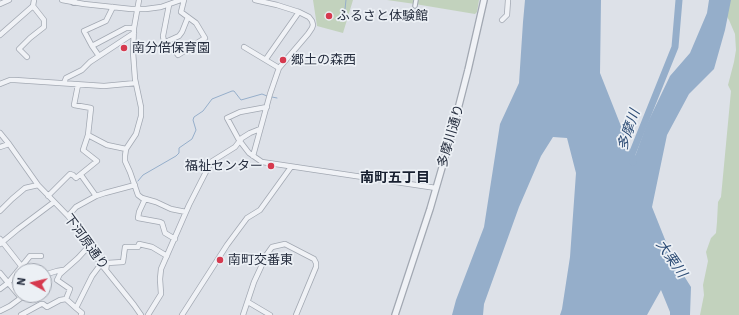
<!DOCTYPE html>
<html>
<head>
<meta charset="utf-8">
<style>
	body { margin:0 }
	#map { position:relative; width:739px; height:315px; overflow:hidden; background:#dde1e8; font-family:"IBM Plex Sans",sans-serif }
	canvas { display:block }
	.north { position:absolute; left:12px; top:263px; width:40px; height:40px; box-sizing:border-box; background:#ecf0f5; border:1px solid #9da2ac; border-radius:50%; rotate:278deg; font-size:11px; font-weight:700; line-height:16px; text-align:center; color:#262e3f }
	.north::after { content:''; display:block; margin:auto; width:14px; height:18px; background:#d6394e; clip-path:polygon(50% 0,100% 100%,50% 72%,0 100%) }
</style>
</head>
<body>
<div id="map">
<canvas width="739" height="315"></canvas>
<div class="north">N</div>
</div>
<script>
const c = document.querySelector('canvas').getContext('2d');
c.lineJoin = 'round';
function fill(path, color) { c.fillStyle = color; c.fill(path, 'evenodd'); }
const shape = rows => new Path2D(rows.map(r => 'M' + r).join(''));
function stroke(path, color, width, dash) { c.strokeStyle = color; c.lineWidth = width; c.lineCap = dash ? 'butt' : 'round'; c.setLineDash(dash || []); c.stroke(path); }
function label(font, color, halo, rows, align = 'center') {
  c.font = font + ' "IBM Plex Sans","Noto Sans JP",sans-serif'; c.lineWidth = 3.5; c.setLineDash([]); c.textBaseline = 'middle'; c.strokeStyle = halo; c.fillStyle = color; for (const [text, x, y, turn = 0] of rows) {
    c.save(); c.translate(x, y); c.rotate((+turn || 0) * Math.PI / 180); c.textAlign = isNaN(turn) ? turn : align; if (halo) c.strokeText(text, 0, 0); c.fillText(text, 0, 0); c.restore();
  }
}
const green = shape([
	[313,0,353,0,343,33,317,26],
	[387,0,479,0,477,12,475,14,415,4],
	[724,0,739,0,739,315,700,315,704,295,703,285,708,261,706,252,711,238,716,233,717,222,718,202,721,197,731,91,728,85,734,62,736,50,735,34,729,20,723,10]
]);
const water = shape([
	[525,0,601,0,600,73,634,159,647,124,670,76,690,53,707,13,709,0,731,0,725,30,714,69,689,94,667,135,652,207,672,257,691,287,690,315,670,315,670,312,661,290,647,315,560,315,562,309,570,257,576,173,567,138,553,137,541,156,519,207,484,304,483,315,452,315,456,300,484,227,500,124,519,83,523,22]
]);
const stream = shape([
	[338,20,343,16,345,9,346,0],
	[272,97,277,98],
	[138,181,143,175,176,156,179,153,179,148,192,139,196,130,193,120,194,117,203,111,212,99,232,91,234,91,241,100,262,94,267,96]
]);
const river = shape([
	[633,162,632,154,675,47,679,0]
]);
const pedestrian = shape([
	[415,6,416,0]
]);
const minor = shape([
	[62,0,84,4,131,9,146,9,161,7,181,0],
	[139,0,134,28,133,52,135,79,141,107,141,116,136,134,126,149,125,156,125,161,130,172,138,195,142,198,156,202,171,209,186,212],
	[0,4,9,0],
	[169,5,163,36,164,42,168,41,179,36,182,32,188,17],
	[502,20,507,15,508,0],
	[0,35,33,6,34,0],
	[168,41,178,55,205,38,196,23,181,12,184,0],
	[92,46,126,28,134,28],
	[244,47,279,68],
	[99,56,92,46,84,31,106,21,113,7],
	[27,57,19,49,30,38,44,27,44,20,33,6],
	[266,59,299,12],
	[64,83,66,78,82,70,90,62,134,33],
	[0,84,10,80,15,80,104,86,136,83],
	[267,107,240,112,227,118,239,140,249,153,262,162,436,188],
	[0,133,9,144,38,185,68,216,76,226,101,264,134,305,141,315],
	[88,135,107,145,126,149],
	[0,147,9,144],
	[253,156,270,94,279,68,308,34,312,28,313,25,312,21,309,17,299,12,277,5,255,0],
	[81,175,96,196],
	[48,196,70,174,73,175,76,178,97,161,83,150,88,135,91,108,74,105,78,85],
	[145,199,139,212,138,218,160,222,162,223,165,233,175,239],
	[0,211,12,199,25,188,38,185],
	[68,216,76,207,96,196,105,193,135,185],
	[0,239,22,267],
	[0,244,18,229,54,202],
	[106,270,107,263,123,262,125,247,138,247,139,244,152,247,167,256],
	[0,273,21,298],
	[44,278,47,274,57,271,63,270],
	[0,289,8,283,30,256,41,256],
	[248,302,270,315],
	[76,308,66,299,70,289,57,280,60,274,78,258,89,246],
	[0,311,10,306,25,295],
	[21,315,41,304,43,304,47,307,60,300,66,299],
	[81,315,82,313,76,308,92,276,101,264],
	[148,315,161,294,160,279,161,269,189,205,211,162,235,147,242,138,250,133,260,129],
	[182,315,227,245,247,218,260,210,291,167],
	[243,315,254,282,267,254,272,247,285,244,314,259,316,263,316,267,296,315]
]);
const tertiary = shape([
	[74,2,74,0],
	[395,315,430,209,450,140,468,70,484,0]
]);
const markers = [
	[329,16,4,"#d6394e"],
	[124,48,4,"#d6394e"],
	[283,60,4,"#d6394e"],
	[271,166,4,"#d6394e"],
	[220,260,4,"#d6394e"]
];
const poiNames = [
	["ふるさと体験館",337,16],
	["南分倍保育園",132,48],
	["郷土の森西",291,60],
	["福祉センター",263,166,"right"],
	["南町交番東",228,260]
];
const streetNames = [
	["多摩川通り",451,136,-74],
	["下河原通り",86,242,54]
];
const waterNames = [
	["多摩川",629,130,-71],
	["大栗川",671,259,55]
];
const neighbourhoodNames = [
	["南町五丁目",395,178]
];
fill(green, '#c2d2bd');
fill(water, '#95aeca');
stroke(stream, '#95aeca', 1);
stroke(river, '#95aeca', 7);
stroke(pedestrian, '#a2a8b2', 5.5);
stroke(minor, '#a2a8b2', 6);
stroke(tertiary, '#a2a8b2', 8);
stroke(pedestrian, '#f0f2f6', 3.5);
stroke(minor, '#f0f2f6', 4.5);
stroke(tertiary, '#f0f2f6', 5.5);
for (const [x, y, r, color] of markers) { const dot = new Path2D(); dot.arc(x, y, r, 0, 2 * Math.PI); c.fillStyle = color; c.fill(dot); stroke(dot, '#ecf0f5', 1.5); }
label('13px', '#262e3f', '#ecf0f5', poiNames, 'left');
label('13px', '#262e3f', '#ecf0f5', streetNames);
label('italic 14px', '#2d4c75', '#ecf0f5', waterNames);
label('bold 14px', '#182030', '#ecf0f5', neighbourhoodNames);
</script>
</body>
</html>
